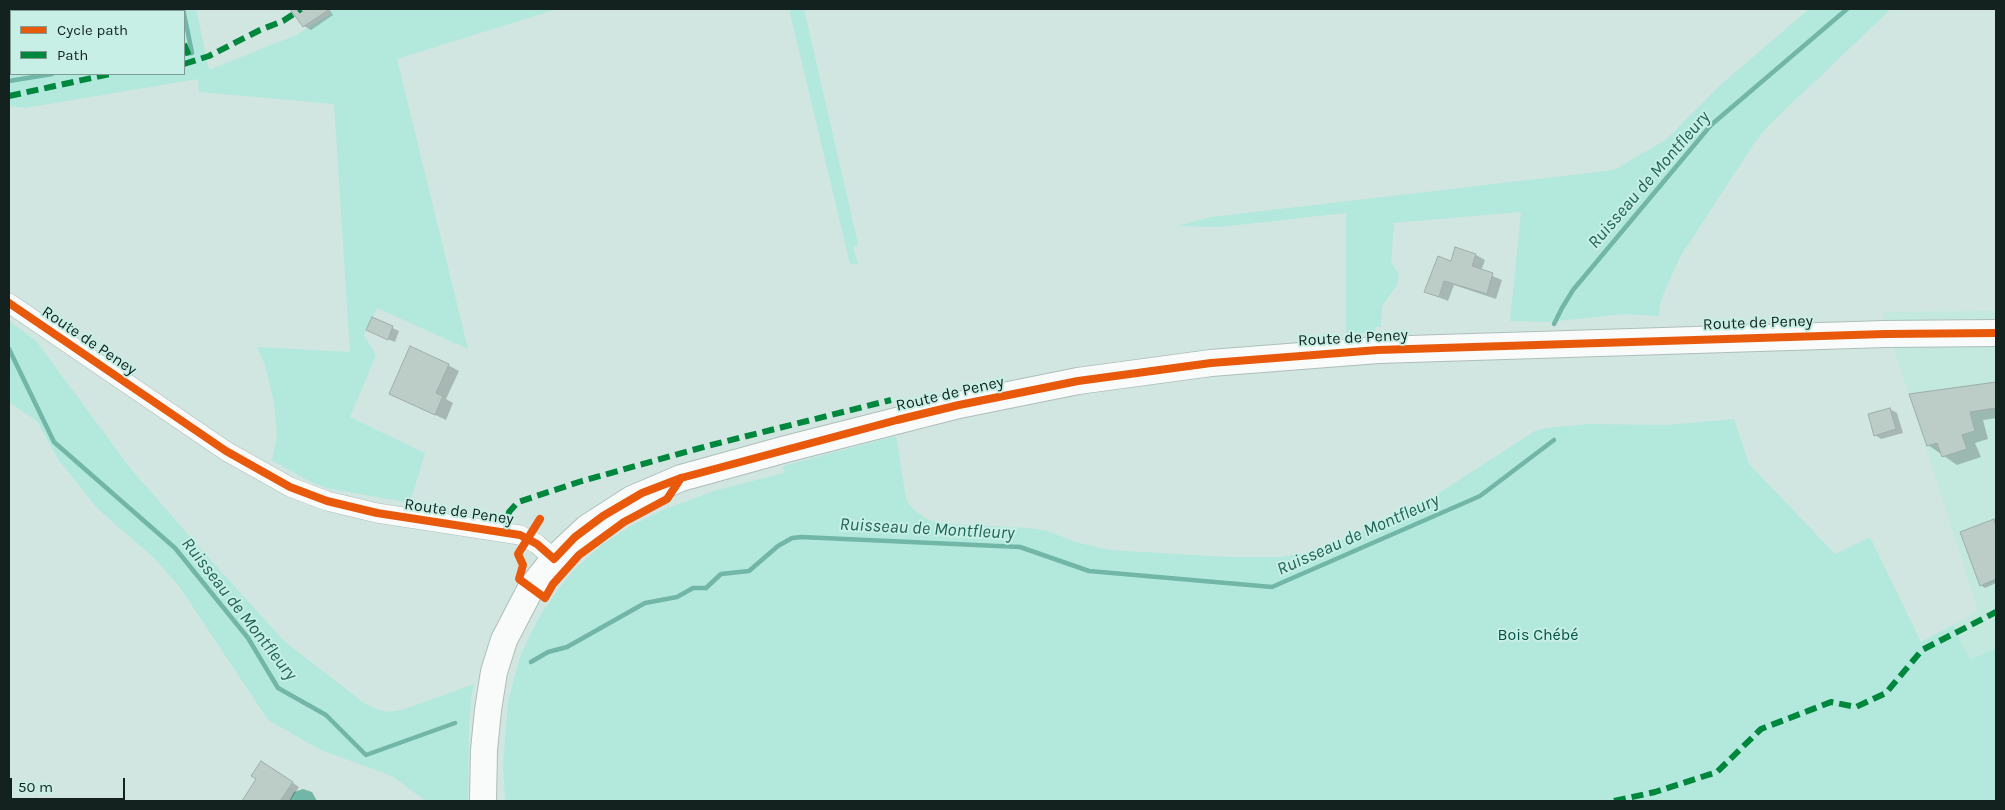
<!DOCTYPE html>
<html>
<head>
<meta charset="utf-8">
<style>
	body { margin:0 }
	#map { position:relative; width:2005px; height:810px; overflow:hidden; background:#d1e6e1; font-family:Karla,sans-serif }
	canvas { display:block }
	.frame { position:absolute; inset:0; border:10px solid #13221e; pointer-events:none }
	.legend { position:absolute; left:10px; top:10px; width:175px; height:65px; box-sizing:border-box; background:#c8efe5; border:1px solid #809d95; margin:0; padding:6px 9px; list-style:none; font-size:15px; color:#13221e }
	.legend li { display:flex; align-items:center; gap:10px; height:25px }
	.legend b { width:25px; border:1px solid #809d95 }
	.scale { position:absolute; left:10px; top:778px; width:115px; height:22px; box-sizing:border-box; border:2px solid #13221e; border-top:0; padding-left:6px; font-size:15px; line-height:18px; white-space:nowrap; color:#13221e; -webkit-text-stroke:4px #c8efe5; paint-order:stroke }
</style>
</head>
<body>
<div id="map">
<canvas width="2005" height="810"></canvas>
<div class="frame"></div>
<ul class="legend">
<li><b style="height:6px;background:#e8590c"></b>Cycle path</li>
<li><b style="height:6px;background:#00873e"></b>Path</li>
</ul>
<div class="scale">50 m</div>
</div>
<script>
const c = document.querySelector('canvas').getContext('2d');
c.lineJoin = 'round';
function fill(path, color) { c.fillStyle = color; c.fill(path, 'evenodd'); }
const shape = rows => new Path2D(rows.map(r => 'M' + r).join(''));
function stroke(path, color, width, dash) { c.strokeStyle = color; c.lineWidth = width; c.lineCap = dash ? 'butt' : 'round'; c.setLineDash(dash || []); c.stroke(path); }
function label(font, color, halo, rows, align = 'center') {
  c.font = font + ' Karla,sans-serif'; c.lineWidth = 4; c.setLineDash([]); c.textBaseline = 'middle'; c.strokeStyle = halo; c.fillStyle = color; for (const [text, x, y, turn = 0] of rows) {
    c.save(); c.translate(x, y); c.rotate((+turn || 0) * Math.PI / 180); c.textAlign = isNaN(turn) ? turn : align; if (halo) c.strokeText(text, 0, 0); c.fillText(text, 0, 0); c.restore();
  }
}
const built = shape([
	[1996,311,1996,648,1970,660,1953,625,1978,610,1882,312]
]);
const green = shape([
	[153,9,196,9,209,70,296,35,331,14,328,9,557,9,397,59,468,349,377,308,364,335,376,355,350,417,425,453,410,503,327,488,307,480,272,460,277,436,274,403,265,365,257,347,350,352,334,104,199,92,198,79,25,108,9,106,9,53,11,52,11,74,184,74,184,11,154,11],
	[789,9,804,9,858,244,853,247,858,264,850,264],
	[1809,9,1891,9,1768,126,1755,142,1680,257,1663,295,1660,305,1659,316,1624,314,1548,322,1510,321,1521,212,1392,223,1394,225,1391,262,1399,274,1397,285,1382,306,1381,327,1375,327,1375,333,1346,333,1346,213,1220,227,1177,226,1211,217,1614,170,1667,139,1717,88],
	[9,321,36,341,131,469,199,547,284,641,364,703,377,709,388,712,402,710,474,684,472,693,469,724,468,801,426,801,392,776,321,750,268,720,179,586,153,557,97,508,58,459,37,421,9,402],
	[1734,419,1749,464,1835,554,1870,537,1921,642,1953,625,1970,660,1996,648,1996,801,505,801,503,763,506,728,508,701,513,682,520,657,530,635,541,614,562,584,575,569,603,544,631,526,663,510,717,490,784,473,783,466,896,436,905,492,908,503,914,510,929,520,947,524,1030,528,1048,531,1075,542,1110,550,1229,557,1281,557,1322,550,1425,502,1535,431,1546,428,1589,424,1667,425]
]);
const water = shape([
	[303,789,312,792,317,801,289,801,294,792]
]);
const shadow = shape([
	[311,9,329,9,333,15,311,30,304,26,298,18],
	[1476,255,1485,260,1481,271,1502,280,1496,299,1454,285,1448,301,1426,292,1452,262],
	[373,319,399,331,395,342,375,334],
	[448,365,459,371,446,399,453,403,446,420,391,394],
	[1996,383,1996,418,1983,420,1988,439,1975,443,1981,457,1957,465,1928,445,1911,395],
	[1890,409,1897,413,1903,433,1881,439,1875,435,1869,415],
	[1994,521,1996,522,1996,583,1985,588,1981,585],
	[268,766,299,787,290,801,243,801]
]);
const stream = shape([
	[183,9,192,53,184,54],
	[9,81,52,74],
	[1554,324,1562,308,1573,290,1711,125,1847,9],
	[9,349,54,442,175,548,248,638,278,688,326,715,366,755,455,723],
	[531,662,548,652,567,647,645,603,677,597,693,588,706,588,721,574,749,571,778,546,792,538,801,537,1020,547,1089,571,1272,587,1480,496,1554,440]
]);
const building = shape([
	[290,9,330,9,303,27,290,9],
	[1455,247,1476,254,1472,266,1493,273,1487,294,1444,281,1439,297,1424,292,1438,256,1451,261,1455,247],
	[372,317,393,326,388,340,366,330,372,317],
	[410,346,449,364,436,393,443,396,435,415,389,394,410,346],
	[1996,382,1996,408,1970,412,1975,431,1962,435,1967,449,1942,457,1937,443,1927,446,1909,394,1996,382],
	[1890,408,1896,429,1874,436,1868,414,1890,408],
	[1994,519,1996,526,1996,579,1980,586,1960,532,1994,519],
	[261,761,293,782,280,801,242,801,256,779,251,776,261,761]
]);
const street = shape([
	[9,303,226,451,290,487,327,501,377,513,520,535,537,544,554,559]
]);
const secondary = shape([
	[483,801,484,750,488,710,494,672,504,640,531,588,554,559,587,528,632,499,681,478,786,449,959,405,1078,381,1211,363,1378,350,1885,334,1996,333]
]);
const quiet = shape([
	[184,44,192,63],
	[184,64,209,56,260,30,283,21,301,9],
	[9,96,110,74],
	[506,532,509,512,518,502,582,481,707,446,891,400],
	[1614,801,1655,792,1717,772,1761,729,1831,702,1856,707,1886,693,1922,650,1996,612]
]);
const cycleway = shape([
	[9,303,226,451,290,487,327,501,377,513,520,535,537,544,554,559,575,537,603,516,642,493,681,478,897,420,959,405,1078,381,1211,363,1378,350,1885,334,1996,333],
	[540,519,518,554,523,565,519,579,545,598,553,584,579,555,624,522,667,499,681,478]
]);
const streetNames = [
	["Route de Peney",1758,323,-2],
	["Route de Peney",1353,338,-3],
	["Route de Peney",89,341,34],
	["Route de Peney",950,394,-13],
	["Route de Peney",459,512,8]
];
const parkNames = [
	["Bois Chébé",1538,635]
];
const waterNames = [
	["Ruisseau de Montfleury",1649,180,-49],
	["Ruisseau de Montfleury",927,529,3],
	["Ruisseau de Montfleury",1358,535,-24],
	["Ruisseau de Montfleury",239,609,52]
];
fill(built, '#c3e8de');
fill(green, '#b3e8dc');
fill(water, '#72b6a8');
fill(shadow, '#0003');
stroke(stream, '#72b6a8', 4.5);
fill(building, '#bccdc8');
stroke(building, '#9eaeaa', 1);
stroke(street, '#aebeba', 20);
stroke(secondary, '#aebeba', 28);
stroke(street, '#f8fbfa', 19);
stroke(secondary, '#f8fbfa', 26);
stroke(quiet, '#00873e', 6, [12, 6]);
stroke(cycleway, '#e8590c', 8);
label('16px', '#13221e', '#c8efe5', streetNames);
label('16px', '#065447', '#c8efe5', parkNames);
label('italic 18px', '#1f6457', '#c8efe5', waterNames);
</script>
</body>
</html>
